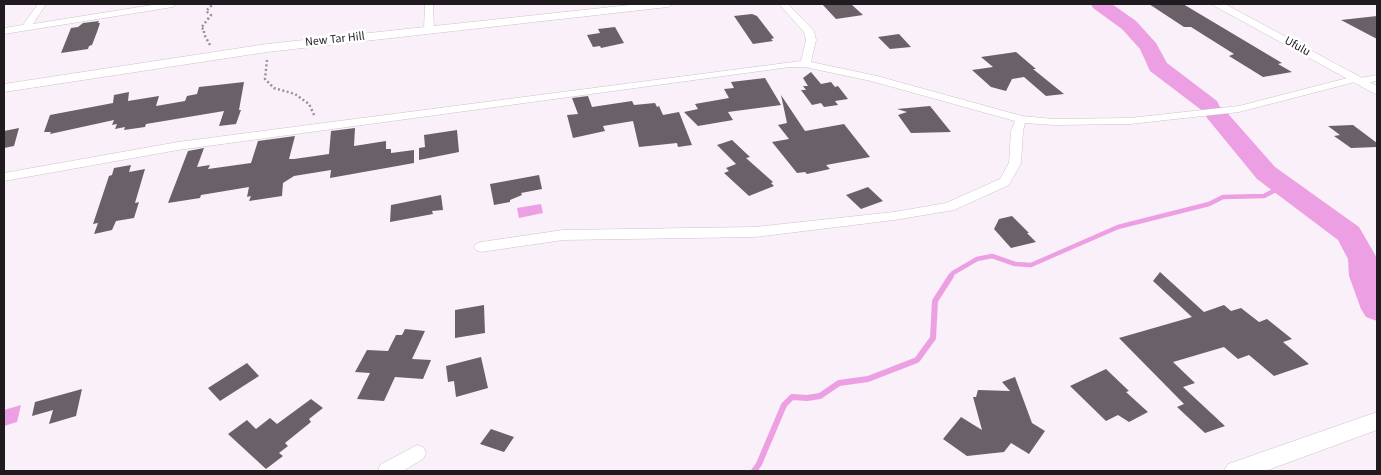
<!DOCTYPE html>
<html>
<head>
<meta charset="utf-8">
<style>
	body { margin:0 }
	#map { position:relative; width:1381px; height:475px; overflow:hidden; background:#faf0f9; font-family:"Source Sans 3",sans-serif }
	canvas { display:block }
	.frame { position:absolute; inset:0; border:5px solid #1f1b1e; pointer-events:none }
</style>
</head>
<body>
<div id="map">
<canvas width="1381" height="475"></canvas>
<div class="frame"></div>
</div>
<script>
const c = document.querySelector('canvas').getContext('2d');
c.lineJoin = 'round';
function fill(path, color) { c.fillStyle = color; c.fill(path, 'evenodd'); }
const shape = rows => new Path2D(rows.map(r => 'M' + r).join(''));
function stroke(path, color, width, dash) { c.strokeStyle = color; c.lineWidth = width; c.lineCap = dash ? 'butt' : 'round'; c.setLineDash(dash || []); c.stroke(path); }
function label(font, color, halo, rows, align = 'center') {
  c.font = font + ' "Source Sans 3",sans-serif'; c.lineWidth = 5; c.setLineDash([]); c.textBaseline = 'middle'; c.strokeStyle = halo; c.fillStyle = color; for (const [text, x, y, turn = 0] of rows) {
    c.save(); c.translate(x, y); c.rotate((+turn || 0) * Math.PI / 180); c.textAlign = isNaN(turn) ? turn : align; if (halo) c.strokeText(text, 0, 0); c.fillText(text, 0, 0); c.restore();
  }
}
const water = shape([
	[541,204,543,213,519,218,517,208],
	[21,405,17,422,4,426,4,410]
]);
const streamFar1 = shape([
	[950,277,953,273,977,259,992,256,1015,264,1031,265,1118,227,1209,204,1223,197,1264,196,1283,186]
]);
const stream = shape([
	[754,471,759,464,784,405,792,397,807,398,820,396,839,383,868,379,917,360,933,338,935,301,951,276]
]);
const river = shape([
	[1091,4,1112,4,1136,21,1156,43,1167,63,1217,101,1220,107,1223,108,1275,167,1359,227,1377,258,1377,321,1366,317,1361,309,1349,276,1348,259,1338,240,1257,179,1207,118,1204,112,1150,71,1140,49,1122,29,1093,8,1091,4]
]);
const building = shape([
	[822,4,851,4,863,15,836,19],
	[1149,4,1183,4,1282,63,1278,64,1292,72,1263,77,1229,56,1234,54,1191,27,1184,27],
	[752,14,757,16,774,38,771,39,773,41,753,44,734,16],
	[1377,16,1377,39,1341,20],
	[99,21,98,23,100,23,97,32,92,45,89,46,88,49,61,53,71,28,78,27,83,23],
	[615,27,624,43,601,48,600,46,593,47,587,35,600,33,598,29],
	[899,34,911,47,890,49,878,37],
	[1016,52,1036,69,1033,69,1064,94,1046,96,1024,77,1012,79,1006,91,991,87,972,70,993,67,981,57],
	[811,72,821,84,831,82,835,87,838,86,848,99,835,101,838,105,824,107,821,103,812,105,801,90,806,90,803,86,808,86,803,78],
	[765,78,781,105,728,112,733,120,698,126,684,112,698,109,695,104,729,98,724,89,734,88,731,82],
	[244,82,239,110,241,110,236,124,219,126,224,111,146,124,145,127,124,130,125,127,115,129,117,124,112,125,114,120,50,134,51,132,44,132,50,115,113,103,114,95,129,92,128,101,159,96,156,106,185,101,187,96,197,94,199,87],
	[781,95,805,131,844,124,870,157,826,165,830,169,807,174,805,172,797,173,772,142,789,139,778,125,787,123],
	[588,96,592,107,632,101,634,105,655,103,657,107,659,106,663,115,679,112,692,145,678,147,677,143,639,147,633,121,603,126,605,131,573,138,567,115,578,114,572,98],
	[930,106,951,132,911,133,898,115,907,112,897,109],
	[1353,125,1377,143,1377,147,1351,148,1334,136,1340,135,1328,126],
	[19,128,14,146,4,148,4,131],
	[355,128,354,146,386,141,386,149,391,149,391,153,414,150,414,163,330,178,331,170,294,176,283,183,282,196,249,201,251,196,247,197,249,187,201,195,200,198,168,203,188,151,204,148,197,167,210,165,208,169,251,163,258,141,295,136,289,159,294,159,329,154,331,131],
	[457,130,459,152,419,160,419,148,425,147,424,135],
	[732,140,750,157,746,158,773,182,771,183,774,186,749,196,724,173,729,171,726,168,736,164,717,145],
	[131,165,129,172,145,169,135,203,139,202,134,218,116,221,112,230,94,234,98,223,93,224,109,176,112,175,114,168],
	[539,175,542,189,521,193,522,195,510,200,510,202,494,205,490,184],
	[868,187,883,201,861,209,846,195],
	[441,195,443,210,432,211,433,214,390,222,391,205],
	[1012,216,1029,233,1027,233,1036,242,1011,248,994,229,999,219],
	[1160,272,1204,312,1224,305,1231,311,1241,308,1259,322,1267,319,1292,339,1283,342,1309,364,1274,376,1249,355,1238,359,1224,347,1173,362,1195,383,1183,387,1225,426,1205,433,1177,407,1184,404,1119,338,1192,317,1153,281],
	[484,305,485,333,455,338,455,310],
	[405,329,425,331,412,359,431,360,423,379,395,377,384,401,357,399,370,373,355,372,367,350,388,351,396,335,402,335],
	[481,357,488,388,456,397,454,381,448,382,446,366],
	[247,363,259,376,220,401,208,388],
	[1106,369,1129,391,1126,392,1148,412,1129,422,1118,415,1106,421,1070,386],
	[1015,377,1032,423,1045,431,1029,454,1011,443,1004,452,967,456,943,439,961,417,982,430,973,397,976,397,978,390,1010,391,1002,382],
	[82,389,76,416,49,424,53,410,32,416,35,402],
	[311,399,323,408,309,419,311,422,285,443,288,446,279,453,283,456,266,469,228,434,247,420,256,429,270,418,277,424],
	[491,429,514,437,504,452,480,444]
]);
const path = shape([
	[210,45,204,34,204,29,201,28,211,15,206,11,213,4],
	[267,60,265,79,274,88,295,94,309,104,315,117]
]);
const minor = shape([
	[38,4,46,4,33,24,158,4,177,4,173,7,4,34,4,28,23,25,38,4],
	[425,4,433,4,434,30,429,33,424,30,425,4],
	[779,4,788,4,814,31,816,40,811,62,877,76,1022,116,1054,119,1130,118,1239,106,1355,76,1360,78,1377,75,1377,81,1360,84,1355,82,1239,112,1130,124,1054,125,1025,123,1023,131,1021,163,1009,185,954,210,894,220,755,237,563,240,481,252,476,250,474,247,476,244,481,242,563,230,755,227,894,212,946,203,1000,179,1009,163,1011,131,1015,121,871,81,805,67,790,67,178,150,4,181,4,173,178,142,801,61,806,40,804,32,779,4],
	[417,445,423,447,426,453,423,459,403,471,378,471,380,465,417,445]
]);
const tertiary = shape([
	[639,4,674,4,668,7,267,52,4,92,4,84,267,44,639,4],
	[1211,4,1225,4,1377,86,1377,95,1211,4],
	[1377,412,1377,430,1265,471,1224,471,1228,464,1377,412]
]);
const farStreetnames = [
	["New Tar Hill",335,40,-6],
	["Ufulu",1297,47,29]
];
fill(water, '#ec9fe3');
stroke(streamFar1, '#ec9fe3', 4.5);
stroke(stream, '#ec9fe3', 6);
fill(river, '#ec9fe3');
fill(building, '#696068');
stroke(minor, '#ccc2ca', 1);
stroke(tertiary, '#ccc2ca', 1);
stroke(path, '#989097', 2.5, [2, 2.5]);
fill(minor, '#fff');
fill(tertiary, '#fff');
label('12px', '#1f1b1e', '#fff', farStreetnames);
</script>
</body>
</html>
